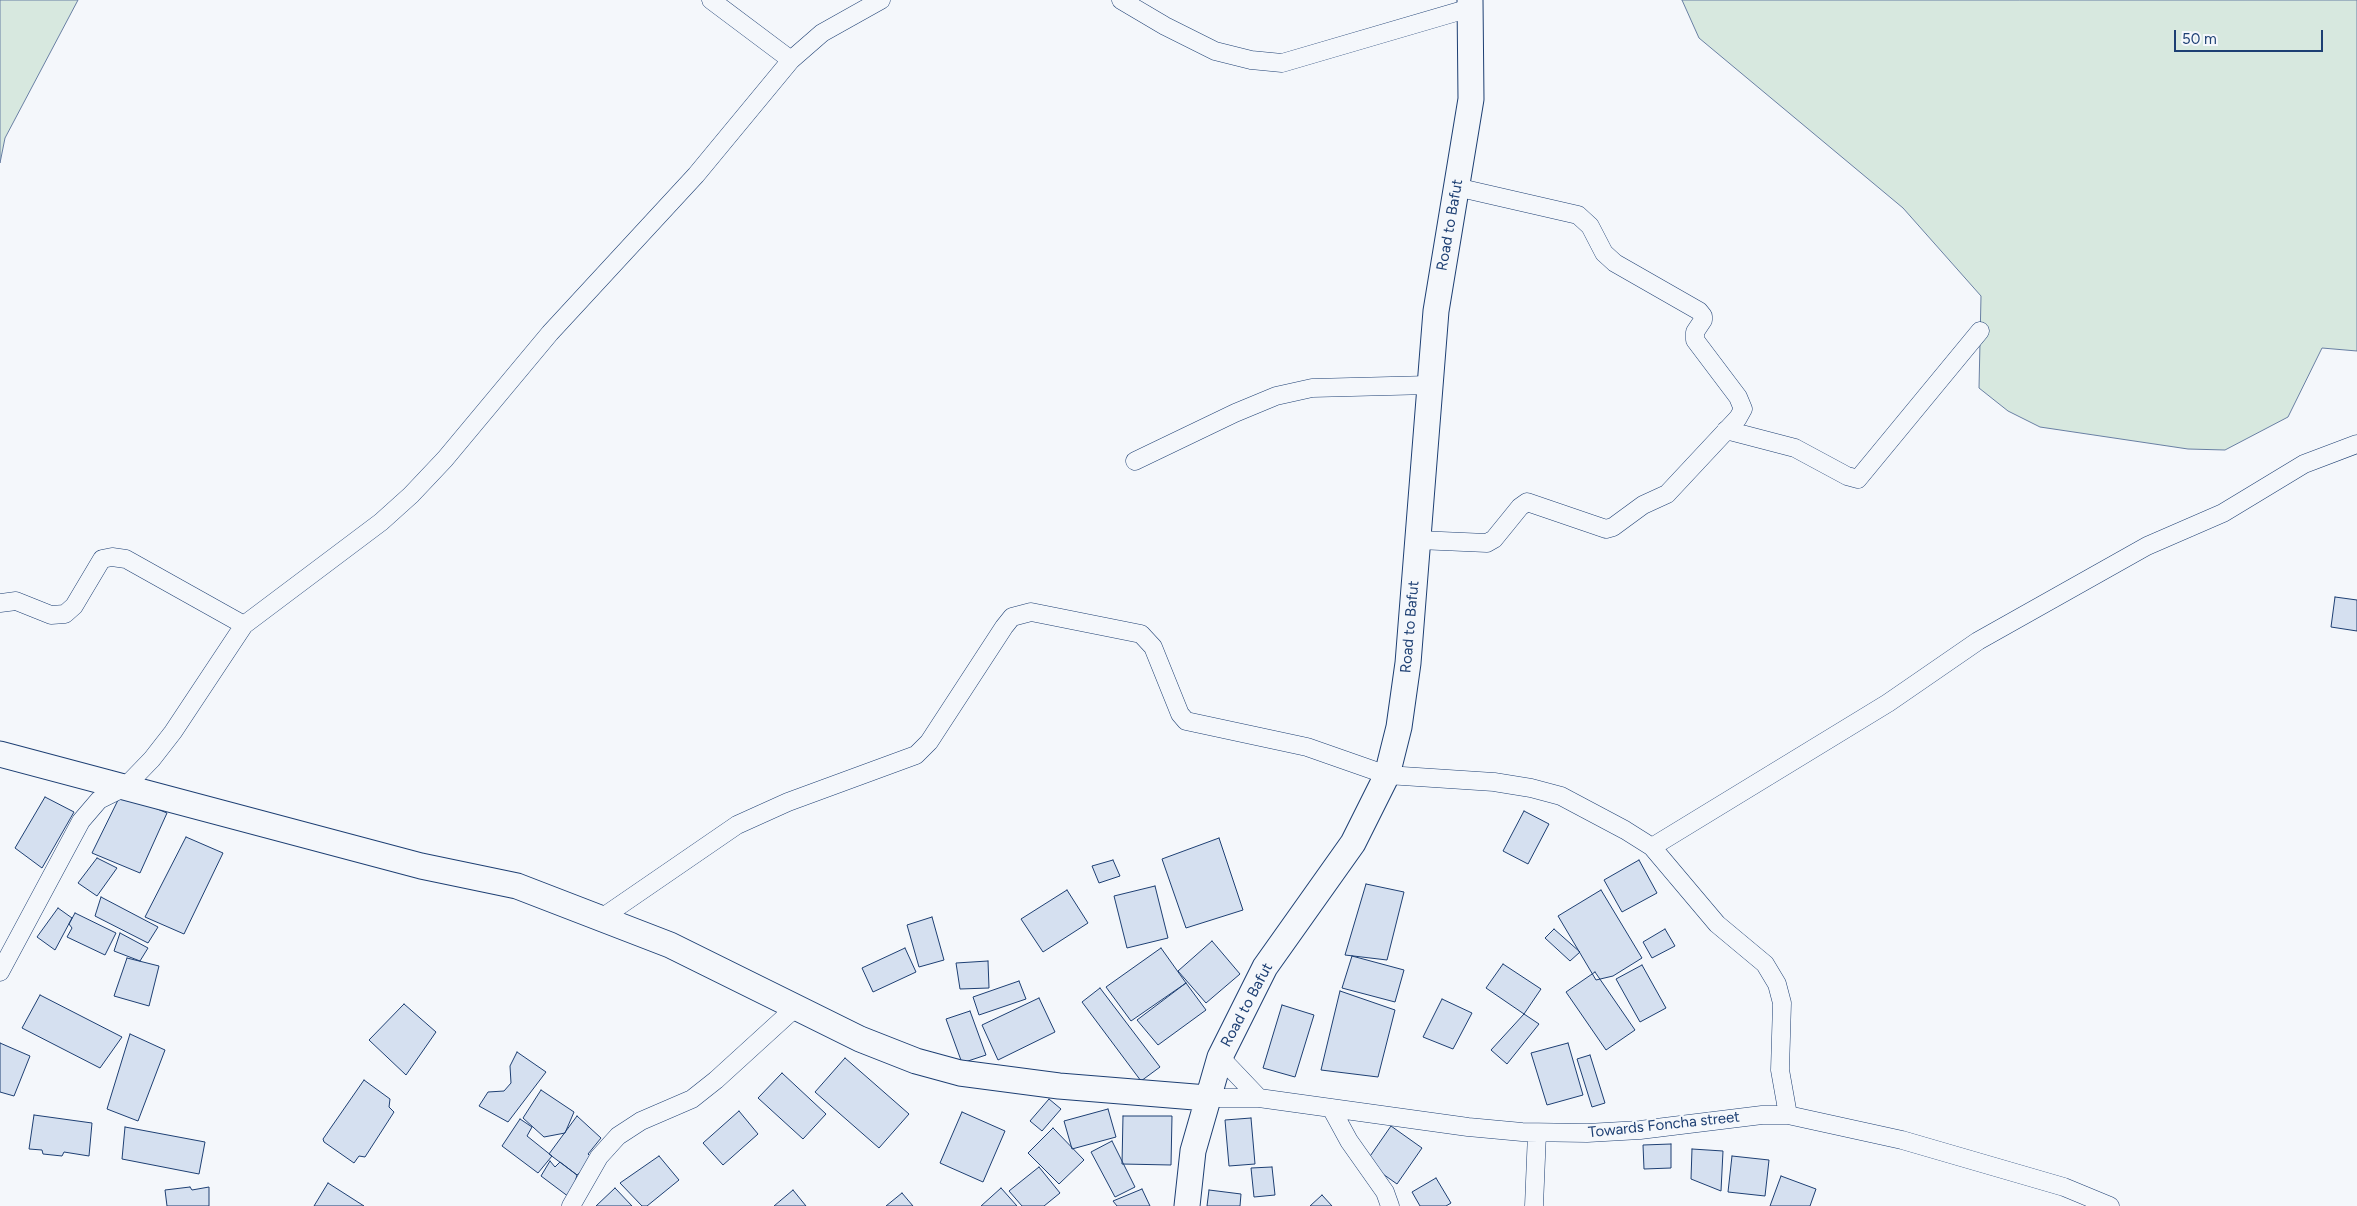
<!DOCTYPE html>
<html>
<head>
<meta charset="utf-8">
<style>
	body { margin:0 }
	#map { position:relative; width:2357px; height:1206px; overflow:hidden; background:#f4f7fb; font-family:Figtree,sans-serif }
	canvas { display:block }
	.scale { position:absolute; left:2174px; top:30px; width:149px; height:22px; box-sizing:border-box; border:2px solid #1d3f73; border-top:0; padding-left:6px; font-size:15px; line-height:18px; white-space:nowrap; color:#1d3f73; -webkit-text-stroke:4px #f4f7fb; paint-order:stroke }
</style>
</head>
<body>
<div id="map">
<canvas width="2357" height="1206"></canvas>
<div class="scale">50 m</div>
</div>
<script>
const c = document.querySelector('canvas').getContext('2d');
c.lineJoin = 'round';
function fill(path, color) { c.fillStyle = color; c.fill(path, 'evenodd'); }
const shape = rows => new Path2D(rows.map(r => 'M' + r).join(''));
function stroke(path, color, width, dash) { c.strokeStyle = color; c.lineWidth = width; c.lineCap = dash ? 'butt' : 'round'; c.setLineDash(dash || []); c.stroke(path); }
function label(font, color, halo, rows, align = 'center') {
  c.font = font + ' Figtree,sans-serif'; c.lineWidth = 4; c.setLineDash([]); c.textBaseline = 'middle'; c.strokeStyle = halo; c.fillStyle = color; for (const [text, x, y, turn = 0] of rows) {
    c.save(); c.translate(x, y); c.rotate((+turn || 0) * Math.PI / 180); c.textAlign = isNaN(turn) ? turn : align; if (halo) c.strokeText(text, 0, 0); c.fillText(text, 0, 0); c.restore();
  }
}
const green = shape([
	[0,0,78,0,5,138,0,163,0,0],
	[1682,0,2357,0,2357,351,2322,348,2288,417,2225,450,2188,449,2040,427,2008,411,1979,388,1981,296,1903,208,1699,38,1682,0]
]);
const building = shape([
	[2335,597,2357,600,2357,631,2331,627,2335,597],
	[121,794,167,813,140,873,92,853,121,794],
	[45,797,74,812,42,868,15,848,45,797],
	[1524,811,1549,824,1528,864,1503,851,1524,811],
	[186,837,223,853,184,934,145,917,186,837],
	[1219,838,1243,910,1186,928,1162,859,1219,838],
	[97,858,117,868,97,896,78,883,97,858],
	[1113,860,1120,876,1099,883,1092,866,1113,860],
	[1639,860,1657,893,1622,912,1604,880,1639,860],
	[1366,884,1404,892,1387,960,1345,955,1366,884],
	[1155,886,1168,938,1127,948,1114,896,1155,886],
	[1067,890,1088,923,1043,952,1021,919,1067,890],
	[1601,890,1642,958,1613,976,1596,980,1558,916,1601,890],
	[101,897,158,927,148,943,95,916,101,897],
	[58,908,72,918,55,950,37,937,58,908],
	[75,913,116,933,105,955,67,937,72,928,69,924,75,913],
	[932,917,944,960,919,967,907,925,932,917],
	[1554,929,1580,952,1570,961,1545,938,1554,929],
	[1665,929,1675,946,1652,958,1643,942,1665,929],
	[120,933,148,948,140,961,114,951,120,933],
	[1212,941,1240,974,1206,1003,1178,971,1212,941],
	[905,948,916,972,873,992,862,968,905,948],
	[1161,948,1186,983,1131,1021,1106,987,1161,948],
	[1352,956,1404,970,1395,1002,1342,988,1352,956],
	[127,958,159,966,149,1006,114,996,127,958],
	[988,961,989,988,960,989,956,963,988,961],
	[1503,964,1541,989,1524,1014,1486,988,1503,964],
	[1642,965,1666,1008,1640,1022,1616,979,1642,965],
	[1595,972,1635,1030,1606,1050,1566,992,1595,972],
	[1019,981,1026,999,979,1015,973,997,1019,981],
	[1186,983,1206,1010,1158,1045,1137,1020,1186,983],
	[1100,988,1160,1067,1141,1081,1082,1002,1100,988],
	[1340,991,1395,1010,1378,1077,1321,1070,1340,991],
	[40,995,122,1037,100,1068,22,1028,40,995],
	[1039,998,1055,1032,998,1060,982,1025,1039,998],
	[1442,999,1472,1013,1453,1049,1423,1037,1442,999],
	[404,1004,436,1032,406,1075,369,1040,404,1004],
	[1282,1005,1314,1015,1295,1077,1263,1068,1282,1005],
	[970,1011,986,1055,962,1063,946,1019,970,1011],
	[1524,1014,1539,1024,1507,1064,1491,1050,1524,1014],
	[130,1034,165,1050,138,1121,107,1109,130,1034],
	[0,1043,30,1056,14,1096,0,1092,0,1043],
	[1568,1043,1583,1095,1547,1105,1531,1053,1568,1043],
	[517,1052,546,1072,508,1122,479,1106,488,1092,504,1091,511,1083,510,1066,517,1052],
	[1590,1055,1605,1103,1592,1107,1577,1059,1590,1055],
	[845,1058,909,1114,879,1148,815,1092,845,1058],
	[782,1073,826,1114,803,1139,758,1098,782,1073],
	[364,1080,390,1099,389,1107,394,1112,365,1157,359,1156,354,1163,324,1142,323,1139,364,1080],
	[541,1090,574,1112,565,1133,544,1137,523,1118,541,1090],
	[1049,1099,1061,1109,1042,1131,1030,1121,1049,1099],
	[1108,1109,1116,1137,1072,1149,1064,1121,1108,1109],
	[739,1111,758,1134,723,1165,703,1143,739,1111],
	[962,1112,1005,1131,983,1182,940,1163,962,1112],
	[34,1115,92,1123,89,1156,64,1152,62,1156,43,1154,42,1150,29,1149,34,1115],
	[577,1116,601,1138,588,1154,593,1159,587,1167,577,1175,549,1154,577,1116],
	[1123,1116,1172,1116,1171,1165,1122,1164,1123,1116],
	[1251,1118,1255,1164,1229,1166,1225,1120,1251,1118],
	[520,1119,532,1127,527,1136,552,1156,538,1173,502,1146,520,1119],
	[1391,1126,1422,1148,1397,1184,1366,1162,1391,1126],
	[125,1127,205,1142,199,1174,122,1159,125,1127],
	[1053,1128,1084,1160,1059,1184,1028,1153,1053,1128],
	[1112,1141,1135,1187,1115,1197,1091,1152,1112,1141],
	[1671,1144,1671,1168,1644,1169,1643,1145,1671,1144],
	[1692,1149,1723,1151,1721,1191,1691,1179,1692,1149],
	[659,1156,679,1180,647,1206,642,1206,620,1183,659,1156],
	[1732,1156,1769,1160,1765,1196,1728,1192,1732,1156],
	[550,1161,555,1167,560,1162,577,1175,575,1182,579,1186,569,1197,541,1176,550,1161],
	[1039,1167,1060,1193,1044,1206,1022,1206,1009,1191,1039,1167],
	[1272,1167,1275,1195,1254,1197,1251,1168,1272,1167],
	[1781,1176,1816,1189,1810,1206,1770,1206,1781,1176],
	[1436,1178,1451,1203,1446,1206,1420,1206,1412,1192,1436,1178],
	[328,1183,364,1206,314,1206,328,1183],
	[190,1187,192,1190,209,1187,209,1206,167,1206,165,1190,190,1187],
	[615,1188,632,1206,596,1206,615,1188],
	[1001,1188,1017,1206,981,1206,1001,1188],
	[1142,1189,1150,1206,1117,1206,1113,1201,1142,1189],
	[793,1190,806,1206,774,1206,793,1190],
	[1209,1190,1241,1194,1240,1206,1207,1206,1209,1190],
	[902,1193,913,1206,886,1206,902,1193],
	[1322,1195,1332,1206,1310,1206,1322,1195]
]);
const street = shape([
	[711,0,791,60],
	[1121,0,1165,26,1215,51,1251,60,1282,63,1470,8],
	[1726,430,1795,448,1847,476,1858,479,1980,331],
	[1135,461,1235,413,1276,396,1312,388,1430,385],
	[1418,540,1487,543,1494,539,1520,507,1527,502,1606,529,1613,527,1643,505,1667,494,1738,418,1743,409,1738,397,1695,340,1695,332,1703,320,1703,316,1699,311,1615,263,1604,253,1590,226,1578,215,1456,187],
	[0,603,16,601,51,615,65,614,74,606,102,559,112,557,126,559,244,625],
	[1652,847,1888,703,1978,641,2147,546,2223,513,2304,464,2357,444],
	[603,917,737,825,788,802,916,755,929,742,1004,627,1012,617,1031,612,1141,634,1153,647,1180,714,1186,721,1307,747,1387,775,1494,782,1531,788,1561,796,1625,830,1652,847,1717,924,1765,964,1777,984,1782,1003,1780,1070,1788,1115],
	[0,972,81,821,99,800,125,787,152,759,173,732,244,625,381,522,411,495,445,459,550,333,696,175,791,60,822,33,881,0],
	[1220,1057,1259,1098],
	[1207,1098,1259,1098,1468,1127,1522,1132,1587,1133,1640,1130,1762,1115,1788,1115,1902,1140,2064,1187,2110,1206],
	[1331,1108,1349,1141,1385,1192,1390,1206],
	[571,1206,599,1157,618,1136,641,1121,692,1099,716,1080,795,1008],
	[1534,1206,1537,1133]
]);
const secondary = shape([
	[0,754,421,866,517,886,670,945,860,1039,916,1061,960,1073,1059,1086,1207,1098],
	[1187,1206,1193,1151,1220,1057,1265,967,1353,843,1387,775,1399,727,1408,663,1436,311,1471,99,1470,0]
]);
const streetNames = [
	["Road to Bafut",1450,225,-80],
	["Road to Bafut",1410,627,-85],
	["Road to Bafut",1247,1005,-62],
	["Towards Foncha street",1664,1125,-6]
];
fill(green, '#d7e8df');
stroke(green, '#687fa3', 1);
fill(building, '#d5e0f0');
stroke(building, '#1d3f73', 1);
stroke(street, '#1d3f73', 19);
stroke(secondary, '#1d3f73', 27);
stroke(street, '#f4f7fb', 18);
stroke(secondary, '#f4f7fb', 25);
label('15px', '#1d3f73', '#f4f7fb', streetNames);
</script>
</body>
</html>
